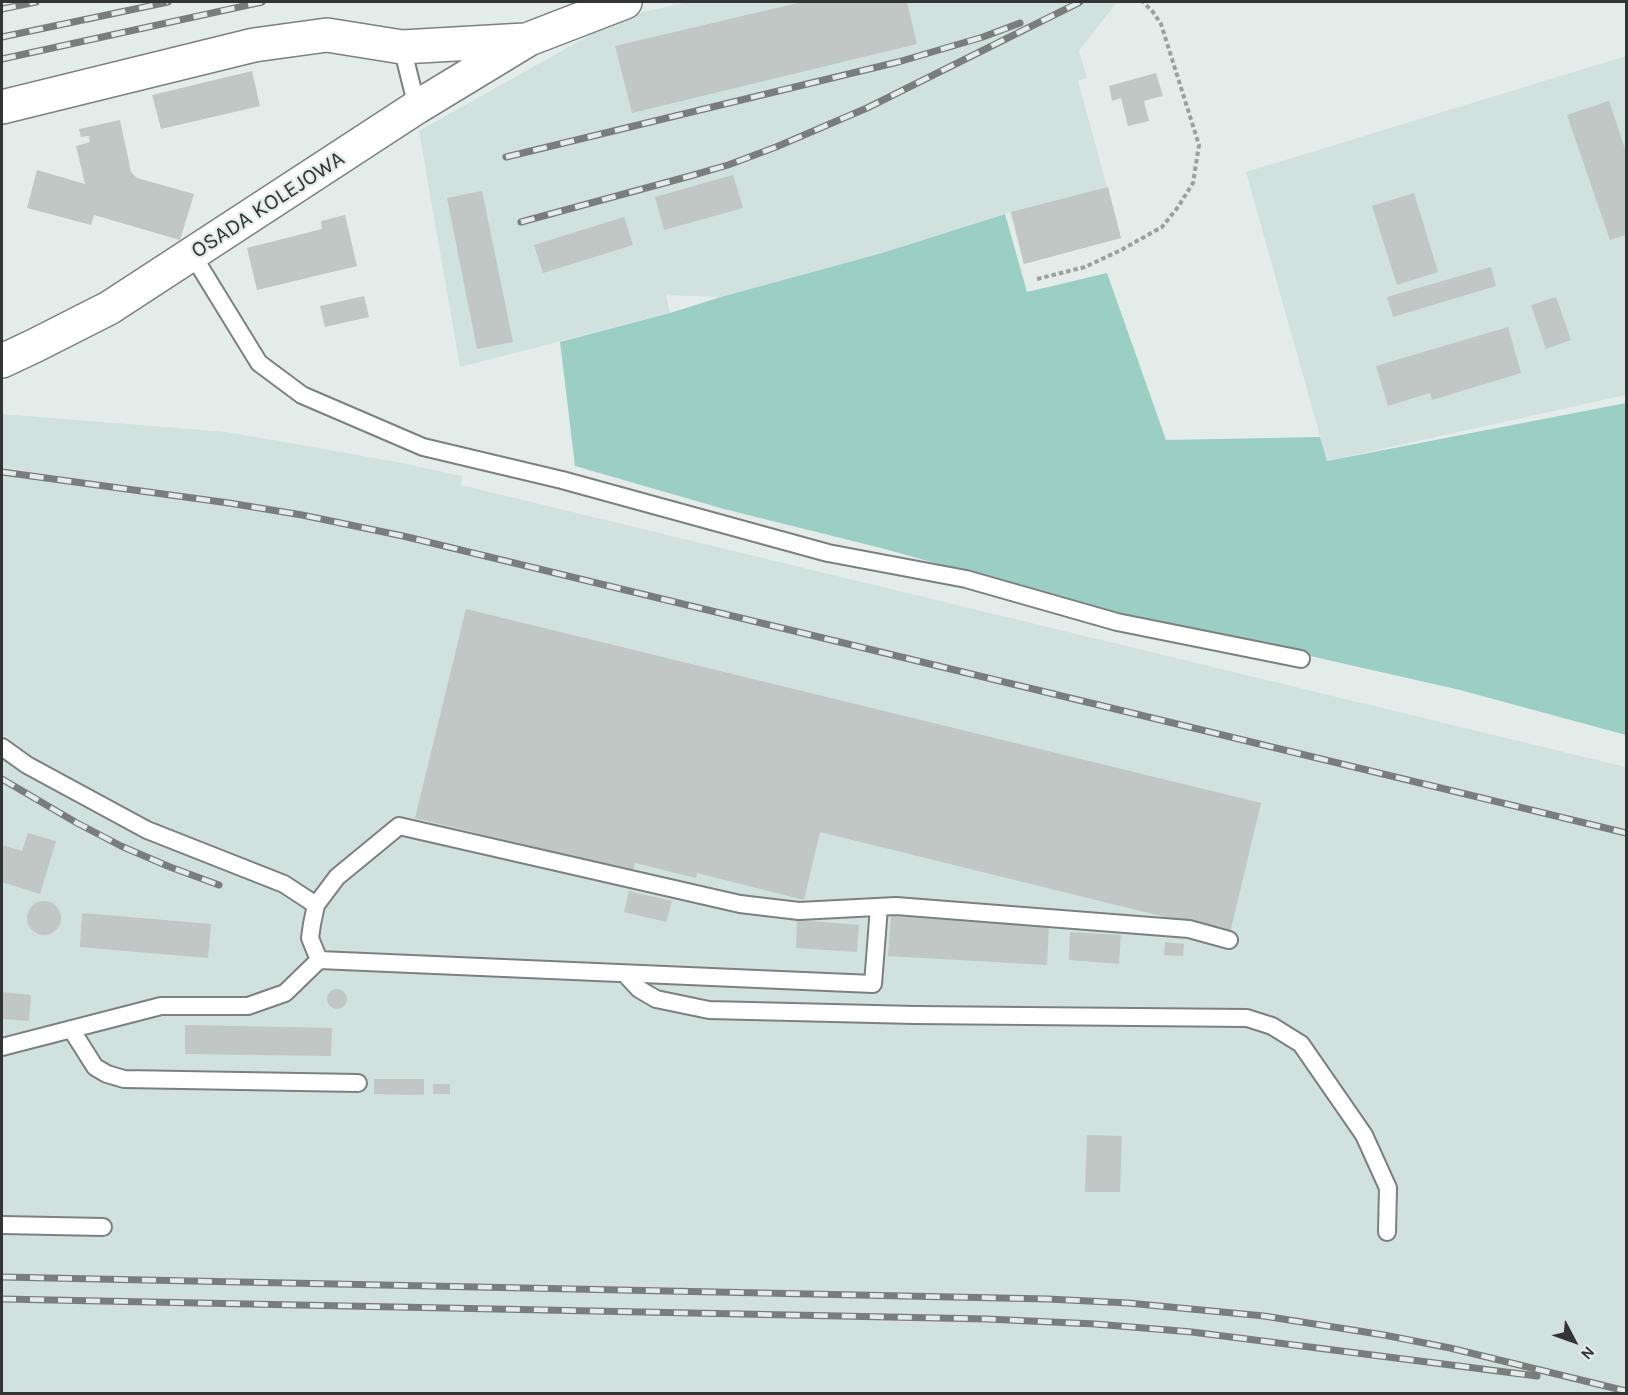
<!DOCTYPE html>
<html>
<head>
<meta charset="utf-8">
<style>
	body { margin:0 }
	#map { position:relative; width:1628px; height:1395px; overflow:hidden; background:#e4ecea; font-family:Karla,sans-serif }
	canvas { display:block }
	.frame { position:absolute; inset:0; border:3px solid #323534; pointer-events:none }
	.north { position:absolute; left:1544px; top:1311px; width:60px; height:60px; -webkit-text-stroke:4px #e4ecea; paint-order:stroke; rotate:131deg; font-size:16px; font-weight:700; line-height:24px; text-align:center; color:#323534 }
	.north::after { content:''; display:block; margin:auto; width:21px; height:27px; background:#323534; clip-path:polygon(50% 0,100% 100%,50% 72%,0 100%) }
</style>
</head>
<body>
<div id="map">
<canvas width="1628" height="1395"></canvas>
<div class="frame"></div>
<div class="north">N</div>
</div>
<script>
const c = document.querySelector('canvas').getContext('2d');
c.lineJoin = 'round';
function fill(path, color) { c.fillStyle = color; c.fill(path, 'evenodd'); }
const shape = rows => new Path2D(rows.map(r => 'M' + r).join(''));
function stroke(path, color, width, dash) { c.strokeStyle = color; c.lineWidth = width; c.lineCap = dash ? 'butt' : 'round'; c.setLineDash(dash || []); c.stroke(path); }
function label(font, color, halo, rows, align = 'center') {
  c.font = font + ' Karla,sans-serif'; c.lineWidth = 4.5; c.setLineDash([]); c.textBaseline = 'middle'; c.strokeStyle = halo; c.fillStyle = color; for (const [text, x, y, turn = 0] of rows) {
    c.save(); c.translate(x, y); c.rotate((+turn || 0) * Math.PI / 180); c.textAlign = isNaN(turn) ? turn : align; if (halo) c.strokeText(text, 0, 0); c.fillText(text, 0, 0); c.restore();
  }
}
const built = shape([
	[688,2,1117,2,1079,51,1087,78,1078,81,1121,238,1024,264,1010,212,882,253,721,297,666,295,670,313,460,367,419,131,599,30,621,20,643,12],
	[1626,56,1626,395,1327,461,1246,172],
	[2,414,227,432,397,462,462,476,461,485,1626,767,1626,1393,2,1393]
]);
const green = shape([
	[1005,214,1027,292,1107,273,1166,440,1320,437,1327,461,1626,403,1626,735,1460,690,1090,606,881,548,724,509,575,466,560,342,670,313,721,297,882,253]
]);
const building = shape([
	[802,2,907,2,917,44,632,113,615,46],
	[252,71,260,106,161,129,152,95],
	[1156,73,1163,96,1144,101,1149,121,1128,126,1121,98,1112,101,1109,86],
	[1609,101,1626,152,1626,235,1610,240,1567,115],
	[120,120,131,172,137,178,194,194,180,240,94,215,91,225,27,208,37,170,85,184,76,146,90,142,89,136,81,137,79,129],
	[733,175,743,208,664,230,655,197],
	[1108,187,1121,238,1024,264,1011,212],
	[482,191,513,342,477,349,447,198],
	[1414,193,1438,272,1397,285,1372,206],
	[345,215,357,266,257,290,247,248,322,229,321,221],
	[624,217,633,245,543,273,534,245],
	[1491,267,1496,286,1393,317,1387,297],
	[364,296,369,317,325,327,320,306],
	[1556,297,1571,340,1546,349,1531,305],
	[1508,327,1521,373,1432,400,1430,393,1388,406,1376,366],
	[466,609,1261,803,1230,933,820,832,804,900,697,873,696,878,635,863,633,871,415,818],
	[28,833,56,841,40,894,2,882,2,845,22,851],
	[629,891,672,901,666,922,624,912],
	'27 918a17 17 0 1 1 34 0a17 17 0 1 1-34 0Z',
	[82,913,211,924,208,958,80,947],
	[891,916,1049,926,1047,965,888,956],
	[797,920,859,925,857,952,796,948],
	[1070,932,1121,935,1119,964,1069,960],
	[1165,942,1184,944,1183,956,1164,955],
	'327 999a10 10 0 1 1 20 0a10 10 0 1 1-20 0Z',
	[2,992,31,995,29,1021,2,1019],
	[185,1025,332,1028,331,1056,185,1054],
	[374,1079,424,1079,424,1095,374,1094],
	[433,1084,450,1084,450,1094,433,1094],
	[1087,1135,1122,1136,1120,1192,1085,1192]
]);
const path = shape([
	[1037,279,1085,267,1121,250,1162,227,1178,207,1193,183,1199,145,1161,24,1153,12,1143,2]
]);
const lane = shape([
	[402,47,417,107],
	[192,254,259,363,302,395,423,447,562,480,828,553,966,579,1117,622,1301,659],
	[2,747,27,765,147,830,284,884,316,905,312,924,310,938,319,960,873,984,879,907],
	[316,905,337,877,399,826,740,904,799,911,896,906,1189,929,1229,940],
	[625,974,639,989,656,999,709,1010,915,1015,1247,1018,1272,1026,1301,1044,1364,1135,1388,1188,1387,1232],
	[71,1029,95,1067,107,1074,124,1079,358,1083],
	[2,1047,161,1006,248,1006,285,993,319,960],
	[2,1225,103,1227]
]);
const street = shape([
	[2,107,254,45,327,35,402,47,525,40],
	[2,361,34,346,109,308,417,107,529,39,625,2]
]);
const rail = shape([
	[2,9,36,2],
	[2,37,168,2],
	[2,59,262,2],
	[506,157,898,62,983,37,1020,23],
	[521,222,690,176,728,165,776,147,867,108,1080,2],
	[2,472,229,503,302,515,403,536,1626,833],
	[2,779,77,823,121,846,170,867,219,885],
	[2,1277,1048,1299,1128,1303,1264,1316,1384,1335,1450,1348,1626,1391],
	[2,1299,987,1319,1095,1324,1192,1332,1537,1376]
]);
const streetNames = [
	["OSADA KOLEJOWA",268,205,-33]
];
fill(built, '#d1e1de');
fill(green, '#9ccfc3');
fill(building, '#c0c7c5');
stroke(lane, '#7a817f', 20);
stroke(street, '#7a817f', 36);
stroke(path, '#9ca1a0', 4, [4.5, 3]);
stroke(lane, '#fff', 16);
stroke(street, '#fff', 33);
stroke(rail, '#797e7c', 7);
stroke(rail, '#e4ecea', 4.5, [14]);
label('22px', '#323534', '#e4ecea', streetNames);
</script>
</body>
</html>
